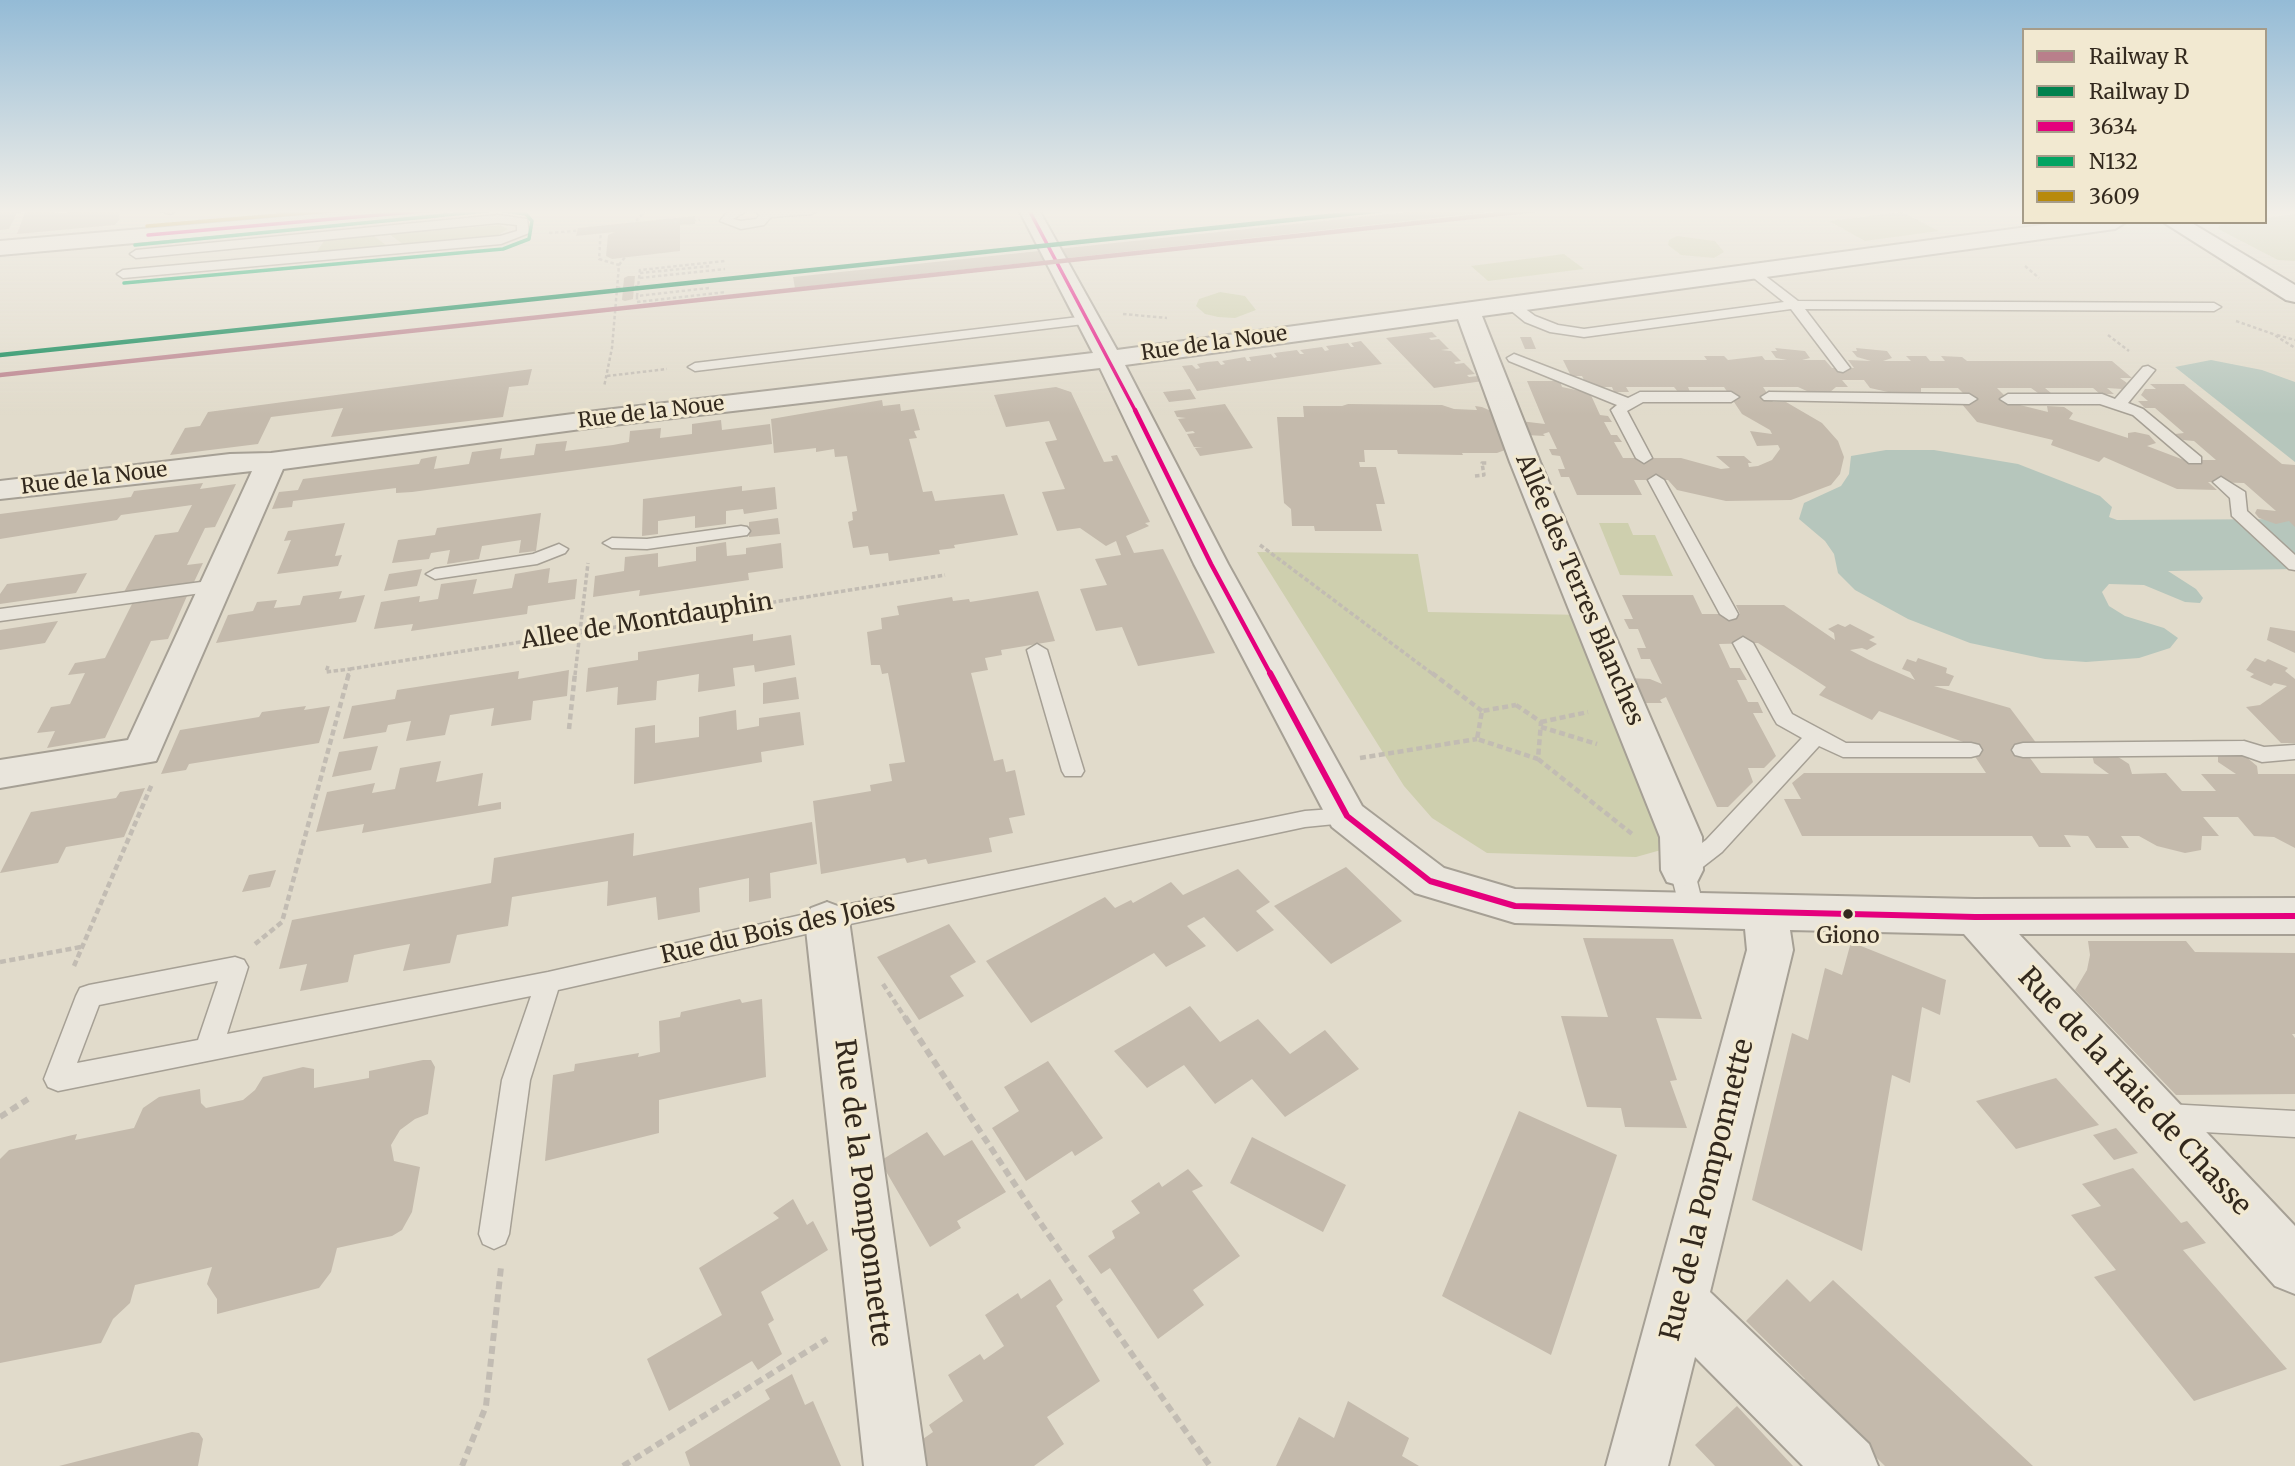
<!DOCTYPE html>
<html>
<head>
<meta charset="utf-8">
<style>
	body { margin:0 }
	#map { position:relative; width:2295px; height:1466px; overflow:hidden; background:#e1dbcb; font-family:Merriweather,serif }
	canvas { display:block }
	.legend { position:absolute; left:2022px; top:28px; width:245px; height:196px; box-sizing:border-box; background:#f2e9d1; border:2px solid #a69c89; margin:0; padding:9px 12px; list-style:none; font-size:21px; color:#33291e }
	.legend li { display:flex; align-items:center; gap:14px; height:35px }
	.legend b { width:35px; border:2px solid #a69c89 }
</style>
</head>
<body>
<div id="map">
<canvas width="2295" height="1466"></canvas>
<ul class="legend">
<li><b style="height:9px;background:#b97f8b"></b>Railway R</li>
<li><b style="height:9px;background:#00824e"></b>Railway D</li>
<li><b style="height:9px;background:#e5007d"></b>3634</li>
<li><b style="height:9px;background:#03a462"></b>N132</li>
<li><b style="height:9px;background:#b88a0a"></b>3609</li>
</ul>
</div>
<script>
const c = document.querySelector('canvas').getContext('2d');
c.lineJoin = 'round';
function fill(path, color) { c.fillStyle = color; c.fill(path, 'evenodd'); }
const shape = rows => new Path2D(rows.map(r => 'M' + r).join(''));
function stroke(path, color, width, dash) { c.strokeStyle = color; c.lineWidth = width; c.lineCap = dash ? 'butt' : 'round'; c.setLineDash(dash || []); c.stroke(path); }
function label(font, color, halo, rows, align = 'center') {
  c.font = font + ' Merriweather,serif'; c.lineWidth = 6; c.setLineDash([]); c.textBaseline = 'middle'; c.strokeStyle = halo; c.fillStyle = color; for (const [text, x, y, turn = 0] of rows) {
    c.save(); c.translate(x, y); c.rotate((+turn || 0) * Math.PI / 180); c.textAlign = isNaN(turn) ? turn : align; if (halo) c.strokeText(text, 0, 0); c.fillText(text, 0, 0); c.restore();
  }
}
const green = shape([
	[1902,212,1939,231,1865,241,1829,221],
	[2295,214,2295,261,2278,260,2218,229,2219,225,2265,222,2265,218],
	[500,225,508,229,497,236,404,245,389,234],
	[374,236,387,246,316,252,325,240],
	[1677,236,1715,241,1724,252,1714,258,1681,255,1668,245,1669,240],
	[1564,254,1584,269,1488,281,1471,266],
	[1220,292,1245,296,1256,310,1235,318,1218,317,1205,314,1196,306,1199,299],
	[1599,523,1628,523,1633,535,1655,535,1673,576,1620,575],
	[1257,552,1418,554,1428,612,1584,615,1668,848,1636,857,1487,853,1432,818,1404,786]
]);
const water = shape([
	[2211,360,2262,370,2295,382,2295,462,2175,367],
	[1886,450,1934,450,2018,464,2100,496,2112,507,2109,517,2117,520,2295,519,2295,569,2168,571,2196,589,2203,598,2200,603,2185,602,2144,585,2109,584,2102,592,2109,606,2125,616,2164,628,2178,638,2170,648,2139,658,2086,662,2045,659,1970,643,1908,619,1855,590,1838,573,1834,554,1825,541,1799,519,1804,503,1841,486,1849,474,1851,456]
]);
const building = shape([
	[0,210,56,210,55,213,120,210,119,220,115,225,17,234,25,212,17,213,9,229,0,230],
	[278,210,342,210,342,212,273,217],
	[1426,210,1498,211,795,288,793,277],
	[695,216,695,224,680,225,680,251,612,259,606,256,608,235,615,232,576,236,578,228],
	[628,276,635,276,633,299,625,301,622,300,624,278],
	[1432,332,1437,337,1429,338,1431,340,1439,339,1449,349,1441,350,1451,351,1461,361,1454,362,1456,364,1464,363,1475,374,1467,375,1469,377,1478,376,1483,381,1434,388,1386,338],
	[1520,337,1531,337,1536,349,1525,349],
	[1361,341,1382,364,1197,391,1182,366,1192,365,1196,369,1200,368,1197,364,1207,362,1218,361,1221,365,1225,364,1222,361,1245,357,1247,361,1251,361,1249,357,1271,354,1274,358,1277,357,1274,353,1297,350,1300,354,1304,354,1300,350,1322,347,1325,351,1329,350,1326,346,1348,343,1351,347,1354,347,1351,343],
	[1775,348,1805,351,1810,358,1802,360,1825,360,1832,368,1854,368,1848,360,1871,361,1857,357,1852,351,1857,351,1856,348,1887,351,1892,358,1883,361,1911,361,1906,356,1926,356,1930,361,1945,361,1941,356,1962,357,1967,361,2112,361,2132,378,2120,378,2127,383,2122,389,2107,388,2114,394,2100,394,2093,388,2045,388,2051,393,2038,393,2031,388,1997,388,2012,403,2048,412,2047,406,2064,407,2073,413,2069,419,2128,438,2128,433,2135,432,2149,435,2156,443,2147,446,2184,460,2216,460,2194,441,2183,440,2175,434,2184,433,2155,408,2145,408,2138,401,2148,401,2141,395,2145,389,2156,389,2150,384,2184,384,2282,464,2295,465,2295,527,2289,521,2276,524,2259,518,2255,513,2257,509,2276,511,2244,483,2208,482,2217,490,2177,489,2104,457,2099,462,2051,445,2053,440,1977,422,1961,403,1973,403,1958,388,1921,388,1921,392,1915,394,1897,394,1870,388,1864,380,1842,380,1848,387,1836,387,1829,393,1809,392,1798,387,1763,387,1773,402,1786,402,1822,423,1838,441,1844,457,1840,474,1831,485,1791,500,1726,501,1677,490,1668,480,1634,480,1642,495,1577,495,1569,477,1561,477,1558,469,1565,469,1560,456,1552,455,1549,449,1557,449,1549,432,1543,434,1545,436,1526,435,1520,421,1545,424,1527,381,1560,381,1562,387,1590,393,1600,415,1608,416,1612,422,1604,422,1611,435,1617,435,1622,442,1614,442,1623,458,1681,458,1721,469,1730,468,1716,456,1744,456,1752,463,1748,463,1749,467,1758,466,1772,460,1780,449,1778,445,1757,446,1750,431,1772,434,1770,430,1742,414,1724,387,1688,387,1690,392,1678,392,1674,387,1626,387,1629,392,1614,392,1612,387,1599,387,1585,382,1582,376,1571,376,1563,360,1707,360,1704,356,1724,356,1728,360,1762,356,1765,360,1787,360,1776,358,1771,351,1777,351],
	[532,369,528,385,509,387,503,417,331,437,343,408,271,417,258,444,170,455,185,428,200,426,208,412],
	[1056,387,1071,392,1104,462,1113,461,1111,456,1117,455,1150,522,1145,523,1149,526,1126,536,1134,553,1163,549,1215,653,1138,666,1122,627,1096,631,1080,589,1107,585,1095,559,1121,555,1116,541,1106,546,1080,528,1057,531,1042,492,1065,489,1045,442,1057,440,1049,421,1006,427,994,395],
	[1190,389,1196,399,1169,402,1163,392],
	[882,400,883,406,900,404,901,411,914,409,920,430,914,431,917,438,909,439,923,492,932,491,935,501,1004,494,1018,535,954,545,955,548,939,550,940,554,889,561,888,553,870,555,868,546,853,548,848,522,853,520,852,512,857,511,847,456,835,457,834,449,816,452,816,448,774,453,771,419],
	[1225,404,1253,448,1200,456,1195,448,1203,448,1194,447,1187,434,1195,433,1193,431,1186,432,1178,419,1186,418,1177,417,1174,411],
	[1348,404,1442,405,1454,409,1477,410,1475,406,1482,407,1491,411,1505,450,1497,453,1462,453,1463,455,1398,454,1397,450,1364,450,1365,462,1359,462,1360,467,1376,467,1385,504,1376,504,1382,531,1315,531,1314,526,1292,526,1291,509,1284,503,1277,417,1304,417,1303,406,1342,406],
	[721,420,722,430,770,424,772,444,412,492,396,493,396,488,293,501,292,507,272,509,279,492,298,490,303,479,419,464,421,459,437,456,434,469,469,464,472,452,502,448,500,459,534,455,536,444,567,441,565,451,613,445,629,442,630,431,661,428,660,438,692,434,692,424],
	[203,483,200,489,236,484,215,527,205,528,187,565,203,563,194,582,124,592,155,535,178,532,192,505,121,515,117,520,0,539,0,514,131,497,134,491],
	[742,486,742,491,775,487,777,509,744,514,743,509,726,511,726,524,695,528,695,516,658,521,658,534,642,536,643,499],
	[541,513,536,551,519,553,521,540,482,546,479,559,447,564,450,550,431,553,429,559,392,563,398,540,435,535,437,528],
	[778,518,780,534,749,537,749,522],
	[345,523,335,556,342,555,338,566,277,574,291,540,284,541,288,531],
	[726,542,727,556,746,554,746,548,781,543,783,568,748,573,749,580,639,596,640,590,593,597,595,576,624,571,625,557,658,553,658,567,696,561,696,547],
	[550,568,548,583,577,579,575,599,528,606,527,614,411,631,413,624,374,629,381,602,420,596,419,602,438,599,441,584,477,579,473,594,512,588,515,574],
	[422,569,417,586,384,591,389,574],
	[87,573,76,593,0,604,0,594,7,584],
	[342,591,339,599,365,595,356,622,216,643,228,615,253,611,257,602,277,600,274,608,300,605,303,596],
	[1038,591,1055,641,1001,650,1002,655,985,658,988,670,971,673,994,761,1003,759,1006,772,1015,770,1025,815,1009,818,1013,833,989,838,992,852,928,864,926,859,907,863,905,858,821,874,813,801,871,791,870,785,892,781,889,764,905,762,888,673,882,674,880,665,871,665,867,632,882,629,881,618,899,615,897,606,952,597,953,601,969,599,970,602],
	[1622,595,1693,595,1702,614,1740,614,1736,605,1784,605,1835,640,1834,633,1828,629,1838,624,1845,627,1850,624,1875,637,1869,640,1877,644,1867,650,1862,648,1850,650,1869,660,1915,680,1910,672,1902,669,1907,659,1916,662,1918,658,1947,668,1946,673,1954,676,1949,686,1934,686,2010,708,2037,744,2019,743,2041,773,2109,774,2094,763,2092,755,2112,753,2129,764,2132,774,2166,773,2182,791,2216,791,2201,774,2236,774,2218,762,2218,753,2245,756,2257,766,2258,774,2295,774,2295,848,2274,837,2254,836,2238,817,2203,817,2219,836,2202,836,2201,850,2185,853,2157,846,2139,836,2121,836,2129,848,2096,848,2088,836,2064,835,2071,847,2039,847,2032,836,1802,836,1784,799,1801,799,1792,783,1804,773,1986,773,1966,743,1879,711,1872,720,1819,695,1826,687,1758,643,1719,644,1730,668,1740,668,1747,680,1737,680,1748,702,1758,702,1763,713,1753,713,1776,756,1764,768,1748,768,1753,782,1728,807,1717,807,1666,697,1660,700,1662,703,1637,703,1628,678,1650,679,1662,684,1650,659,1641,659,1637,648,1646,648,1638,629,1629,629,1624,619,1633,619],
	[187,596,168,639,151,641,105,738,47,748,55,731,37,733,51,707,70,704,85,673,68,675,75,663,105,658,132,604],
	[58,621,45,643,0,650,0,630],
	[2270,627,2295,631,2295,653,2267,640],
	[753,634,753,641,791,635,795,665,755,672,754,665,733,668,735,686,698,692,699,674,657,681,656,700,617,705,618,687,586,692,588,668,638,660,638,652],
	[2255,658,2265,662,2268,659,2288,668,2285,671,2295,679,2295,743,2281,743,2246,707,2260,705,2287,686,2274,683,2271,686,2250,677,2254,674,2246,670],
	[569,670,567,696,533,701,531,720,491,726,494,708,450,715,445,735,406,741,411,721,388,725,386,732,343,739,352,706,395,699,397,690,519,671,518,679],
	[796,677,799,699,763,704,763,683],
	[306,706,304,710,330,706,319,743,189,764,186,770,161,774,180,730,259,717,262,712],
	[736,710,737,730,759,726,759,718,800,712,804,745,761,752,762,762,634,784,635,728,655,725,655,743,699,737,699,717],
	[378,746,371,770,332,777,339,752],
	[441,761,436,782,483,773,478,806,501,802,501,809,362,833,364,824,316,832,327,792,375,783,372,793,395,789,400,768],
	[145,788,124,837,66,847,58,863,0,873,31,812,116,798,120,792],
	[812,822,817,864,770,873,771,898,749,902,749,878,699,888,700,912,658,920,656,897,607,906,608,881,512,897,508,926,457,935,450,963,403,971,410,944,383,949,354,955,348,982,300,991,307,964,279,969,292,920,491,883,494,858,634,833,633,856],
	[1346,867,1402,921,1331,964,1274,906],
	[1238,869,1270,902,1256,911,1274,930,1237,952,1204,917,1187,926,1206,946,1166,967,1154,953,1031,1023,986,961,1105,897,1115,908,1131,900,1133,903,1171,882,1183,895],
	[276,870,270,887,242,892,249,875],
	[949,924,976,962,950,976,964,996,919,1020,877,957],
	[1583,938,1673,939,1702,1019,1656,1018,1677,1080,1670,1081,1687,1128,1625,1127,1621,1108,1587,1107,1561,1016,1608,1017],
	[2088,941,2186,941,2195,952,2295,953,2295,1034,2292,1034,2295,1038,2295,1094,2176,1095,2075,990,2087,970,2090,955],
	[1851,942,1946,980,1940,1015,1922,1007,1910,1083,1892,1075,1862,1251,1752,1200,1792,1033,1808,1040,1825,968,1842,975],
	[740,999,742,1003,762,999,766,1077,659,1100,659,1133,545,1161,553,1075,574,1071,575,1064,639,1053,638,1057,660,1052,659,1021,680,1017,681,1012],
	[1190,1006,1220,1042,1258,1019,1290,1054,1325,1030,1359,1069,1285,1117,1252,1079,1215,1104,1184,1065,1147,1088,1114,1051],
	[423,1060,431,1060,435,1067,428,1114,415,1119,400,1130,391,1145,394,1161,420,1167,412,1212,402,1230,392,1236,337,1248,331,1272,319,1288,217,1314,217,1299,207,1284,212,1267,135,1285,130,1303,113,1319,101,1343,0,1363,0,1159,9,1150,77,1134,75,1140,134,1128,143,1108,159,1097,200,1089,201,1103,206,1108,243,1100,255,1090,263,1077,303,1067,314,1069,314,1088,369,1078,369,1071],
	[1048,1061,1103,1138,1075,1156,1072,1151,1026,1181,992,1128,1019,1111,1004,1087],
	[2056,1078,2099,1125,2016,1149,1976,1101],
	[1519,1111,1617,1155,1551,1355,1442,1296],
	[2116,1128,2138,1153,2114,1160,2093,1135],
	[927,1132,944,1156,972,1140,1006,1192,957,1221,961,1228,930,1247,880,1161],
	[1252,1137,1346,1185,1323,1232,1230,1183],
	[2133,1168,2181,1223,2187,1221,2206,1243,2183,1250,2287,1369,2194,1401,2094,1277,2116,1270,2071,1215,2101,1206,2082,1184],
	[1188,1169,1203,1186,1192,1191,1240,1256,1193,1290,1204,1305,1158,1339,1110,1268,1101,1274,1088,1256,1115,1238,1112,1231,1140,1213,1131,1201,1159,1182,1162,1187],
	[793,1199,807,1225,813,1221,828,1250,761,1292,774,1320,768,1324,782,1354,758,1370,752,1361,669,1411,647,1359,722,1315,699,1268,779,1218,773,1213],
	[1050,1279,1063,1300,1056,1306,1100,1381,1047,1417,1064,1444,1034,1466,919,1466,910,1448,933,1432,929,1425,963,1401,948,1375,980,1354,984,1360,1004,1346,985,1315,1018,1293,1021,1299],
	[1787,1279,1810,1302,1833,1280,2033,1466,1885,1466,1800,1383,1805,1379,1746,1321],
	[792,1374,805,1405,813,1401,841,1466,690,1466,685,1452,770,1399,765,1390],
	[1348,1401,1409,1438,1402,1456,1419,1466,1276,1466,1299,1417,1334,1438],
	[1737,1406,1793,1466,1715,1466,1695,1445],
	[192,1432,199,1433,203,1439,198,1466,59,1466]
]);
const pathFar3 = shape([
	[601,229,599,259,619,265,612,348,604,387],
	[628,230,646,210],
	[549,233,700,220],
	[619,265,625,257],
	[2025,266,2039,278],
	[640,273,711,266],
	[640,278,725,269],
	[617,288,639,286],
	[709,288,637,296,640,270,725,261],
	[637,296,637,302,726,292],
	[1123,314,1167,318],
	[2236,321,2273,334,2295,348],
	[2108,335,2129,351],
	[2277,335,2295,340],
	[607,376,667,369]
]);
const pathFar2 = shape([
	[1475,476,1484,475,1482,463,1488,463],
	[1260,545,1434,675],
	[328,666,326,672,350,669,348,675],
	[350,669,945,575],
	[575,675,588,563]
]);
const pathFar1 = shape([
	[1432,673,1482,711],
	[1516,705,1541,722,1538,759,1477,739,1482,711,1516,705],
	[1541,722,1588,712],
	[1541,727,1597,744],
	[569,729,575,673],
	[1360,758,1477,739],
	[1538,759,1632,834],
	[255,944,282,922,349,673],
	[0,962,81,947],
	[74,966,152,784],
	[883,984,906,1019]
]);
const path = shape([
	[905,1017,1037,1218,1210,1466],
	[0,1117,28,1099],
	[462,1466,486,1406,501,1267],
	[623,1466,827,1339]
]);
const service = shape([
	[156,210,177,210,171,214,156,210],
	[729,210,748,210,733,219,741,221,756,219,760,215,753,210,818,210,812,214,771,217,764,225,741,229,720,221,729,210],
	[498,215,527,219,529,233,501,244,123,278,117,274,123,270,500,236,517,231,517,225,498,223,136,258,130,254,136,250,498,215],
	[1755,268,1798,301,2214,303,2221,307,2214,311,1805,309,1850,368,1843,372,1838,371,1791,309,1584,337,1550,332,1525,322,1504,305,1516,302,1535,316,1558,325,1584,329,1784,302,1750,275,1750,269,1755,268],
	[1087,316,1094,320,1092,323,695,371,688,367,695,363,1087,316],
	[1514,354,1628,398,1640,392,1731,392,1739,397,1731,402,1643,402,1627,411,1652,458,1644,463,1636,458,1611,410,1617,405,1509,361,1507,358,1514,354],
	[2148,366,2155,370,2128,403,2143,409,2201,457,2201,463,2189,463,2133,415,2100,404,2008,404,2000,399,2008,394,2102,394,2115,399,2143,367,2148,366],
	[1769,392,1969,394,1977,399,1969,404,1764,400,1761,397,1769,392],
	[1656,475,1664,480,1738,614,1736,618,1729,620,1720,614,1648,480,1656,475],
	[2221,477,2245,492,2247,511,2295,555,2295,570,2289,569,2232,516,2230,498,2213,482,2221,477],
	[741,526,747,527,750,531,747,535,647,549,612,548,603,543,612,538,647,539,741,526],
	[559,544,568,549,565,553,537,564,435,579,426,574,435,569,533,554,559,544],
	[216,580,223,582,225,586,223,590,0,621,0,609,216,580],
	[1743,637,1753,643,1792,714,1846,743,1971,743,1979,745,1982,750,1979,755,1971,757,1843,757,1819,746,1722,852,1695,873,1704,909,1701,916,1692,918,1683,916,1680,909,1670,870,1674,864,1706,840,1802,738,1777,724,1774,719,1733,643,1743,637],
	[1037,644,1047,650,1084,771,1081,776,1065,776,1062,771,1027,650,1037,644],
	[2244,741,2264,747,2295,745,2295,759,2262,762,2242,755,2023,757,2015,755,2012,750,2015,745,2023,743,2244,741],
	[1347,808,1355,810,1358,816,1355,822,1305,827,850,924,558,990,530,1080,509,1234,505,1244,494,1249,483,1244,479,1234,502,1080,531,996,58,1091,48,1087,44,1079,76,996,80,988,89,985,235,957,244,960,248,967,227,1034,548,972,850,904,1305,811,1347,808],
	[218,981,198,1040,77,1063,99,1005,218,981],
	[2167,1104,2295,1111,2295,1137,2167,1130,2157,1126,2153,1117,2157,1108,2167,1104]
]);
const minor = shape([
	[366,210,447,210,436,216,0,255,0,241,366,210],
	[1019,210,1039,210,1117,350,2064,222,2126,222,2115,229,1482,316,1540,462,1702,837,1703,870,1697,882,1682,886,1667,882,1661,870,1660,837,1510,462,1458,319,1125,365,1228,564,1362,806,1444,868,1515,889,1975,899,2295,898,2295,934,2019,934,2295,1226,2295,1294,2275,1286,1964,934,1790,930,1793,950,1710,1292,1869,1444,1878,1466,1803,1466,1695,1357,1668,1466,1606,1466,1747,950,1745,929,1515,923,1415,893,1332,827,1194,564,1100,368,596,427,283,469,156,761,0,788,0,760,128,740,252,471,0,499,0,481,230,454,271,453,596,411,1093,353,1019,210],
	[827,902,843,908,849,920,926,1466,864,1466,805,920,811,908,827,902]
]);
const secondary = shape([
	[2163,222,2190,222,2295,285,2295,302,2286,300,2163,222]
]);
const bus1Far2 = shape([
	[1029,210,1136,412],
	[148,235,436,210]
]);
const bus1Far1 = shape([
	[1135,410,1211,564,1271,675]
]);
const bus1 = shape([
	[1270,673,1347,816,1430,881,1515,906,1975,917,2295,916]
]);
const bus2 = shape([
	[124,283,503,249,529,239,532,221,526,214,497,210,135,245]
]);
const bus3 = shape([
	[147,226,339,210]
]);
const rail1 = shape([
	[0,375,1537,210]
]);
const rail2 = shape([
	[0,355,1385,210]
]);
const markers = [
	[1848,914,6,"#33291e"]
];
const farStreetnames = [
	["Rue de la Noue",1214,344,-8],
	["Rue de la Noue",651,413,-7],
	["Rue de la Noue",94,479,-7]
];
const busNames = [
	["Giono",1848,937]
];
const streetNames = [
	["Allée des Terres Blanches",1579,590,67],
	["Allee de Montdauphin",647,622,-9],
	["Rue du Bois des Joies",778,930,-13]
];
const nearStreetnames = [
	["Rue de la Haie de Chasse",2134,1092,47],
	["Rue de la Pomponnette",1708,1190,-76],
	["Rue de la Pomponnette",862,1193,83]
];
fill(green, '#cecfae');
fill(water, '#b6c6bc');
fill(building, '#c4baac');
stroke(service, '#a6a095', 3);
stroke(minor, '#a6a095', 4);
stroke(secondary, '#958f84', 4);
stroke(pathFar3, '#c2bcb3', 2.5, [3.5, 2.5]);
stroke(pathFar2, '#c2bcb3', 3.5, [4.5, 2.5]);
stroke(pathFar1, '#c2bcb3', 4.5, [6, 3.5]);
stroke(path, '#c2bcb3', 6, [8, 5]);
fill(service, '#e9e5dc');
fill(minor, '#e9e5dc');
fill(secondary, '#e9e5dc');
stroke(bus1Far2, '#e5007d', 3.5);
stroke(bus1Far1, '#e5007d', 4.5);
stroke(bus1, '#e5007d', 6);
stroke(bus2, '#03a462', 3.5);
stroke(bus3, '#b88a0a', 3.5);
stroke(rail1, '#b97f8b', 4.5);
stroke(rail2, '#00824e', 4.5);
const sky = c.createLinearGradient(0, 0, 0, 415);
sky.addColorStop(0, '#94bbd6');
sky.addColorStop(0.51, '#f2efe8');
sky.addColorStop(1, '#f2efe800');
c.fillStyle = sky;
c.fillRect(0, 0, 2295, 415);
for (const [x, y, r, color] of markers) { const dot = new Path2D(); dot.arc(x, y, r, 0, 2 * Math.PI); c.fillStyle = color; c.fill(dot); stroke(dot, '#f2e9d1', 2.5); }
label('21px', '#33291e', '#f2e9d1', farStreetnames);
label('22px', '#33291e', '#f2e9d1', busNames);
label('24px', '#33291e', '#f2e9d1', streetNames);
label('28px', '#33291e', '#f2e9d1', nearStreetnames);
</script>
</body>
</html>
